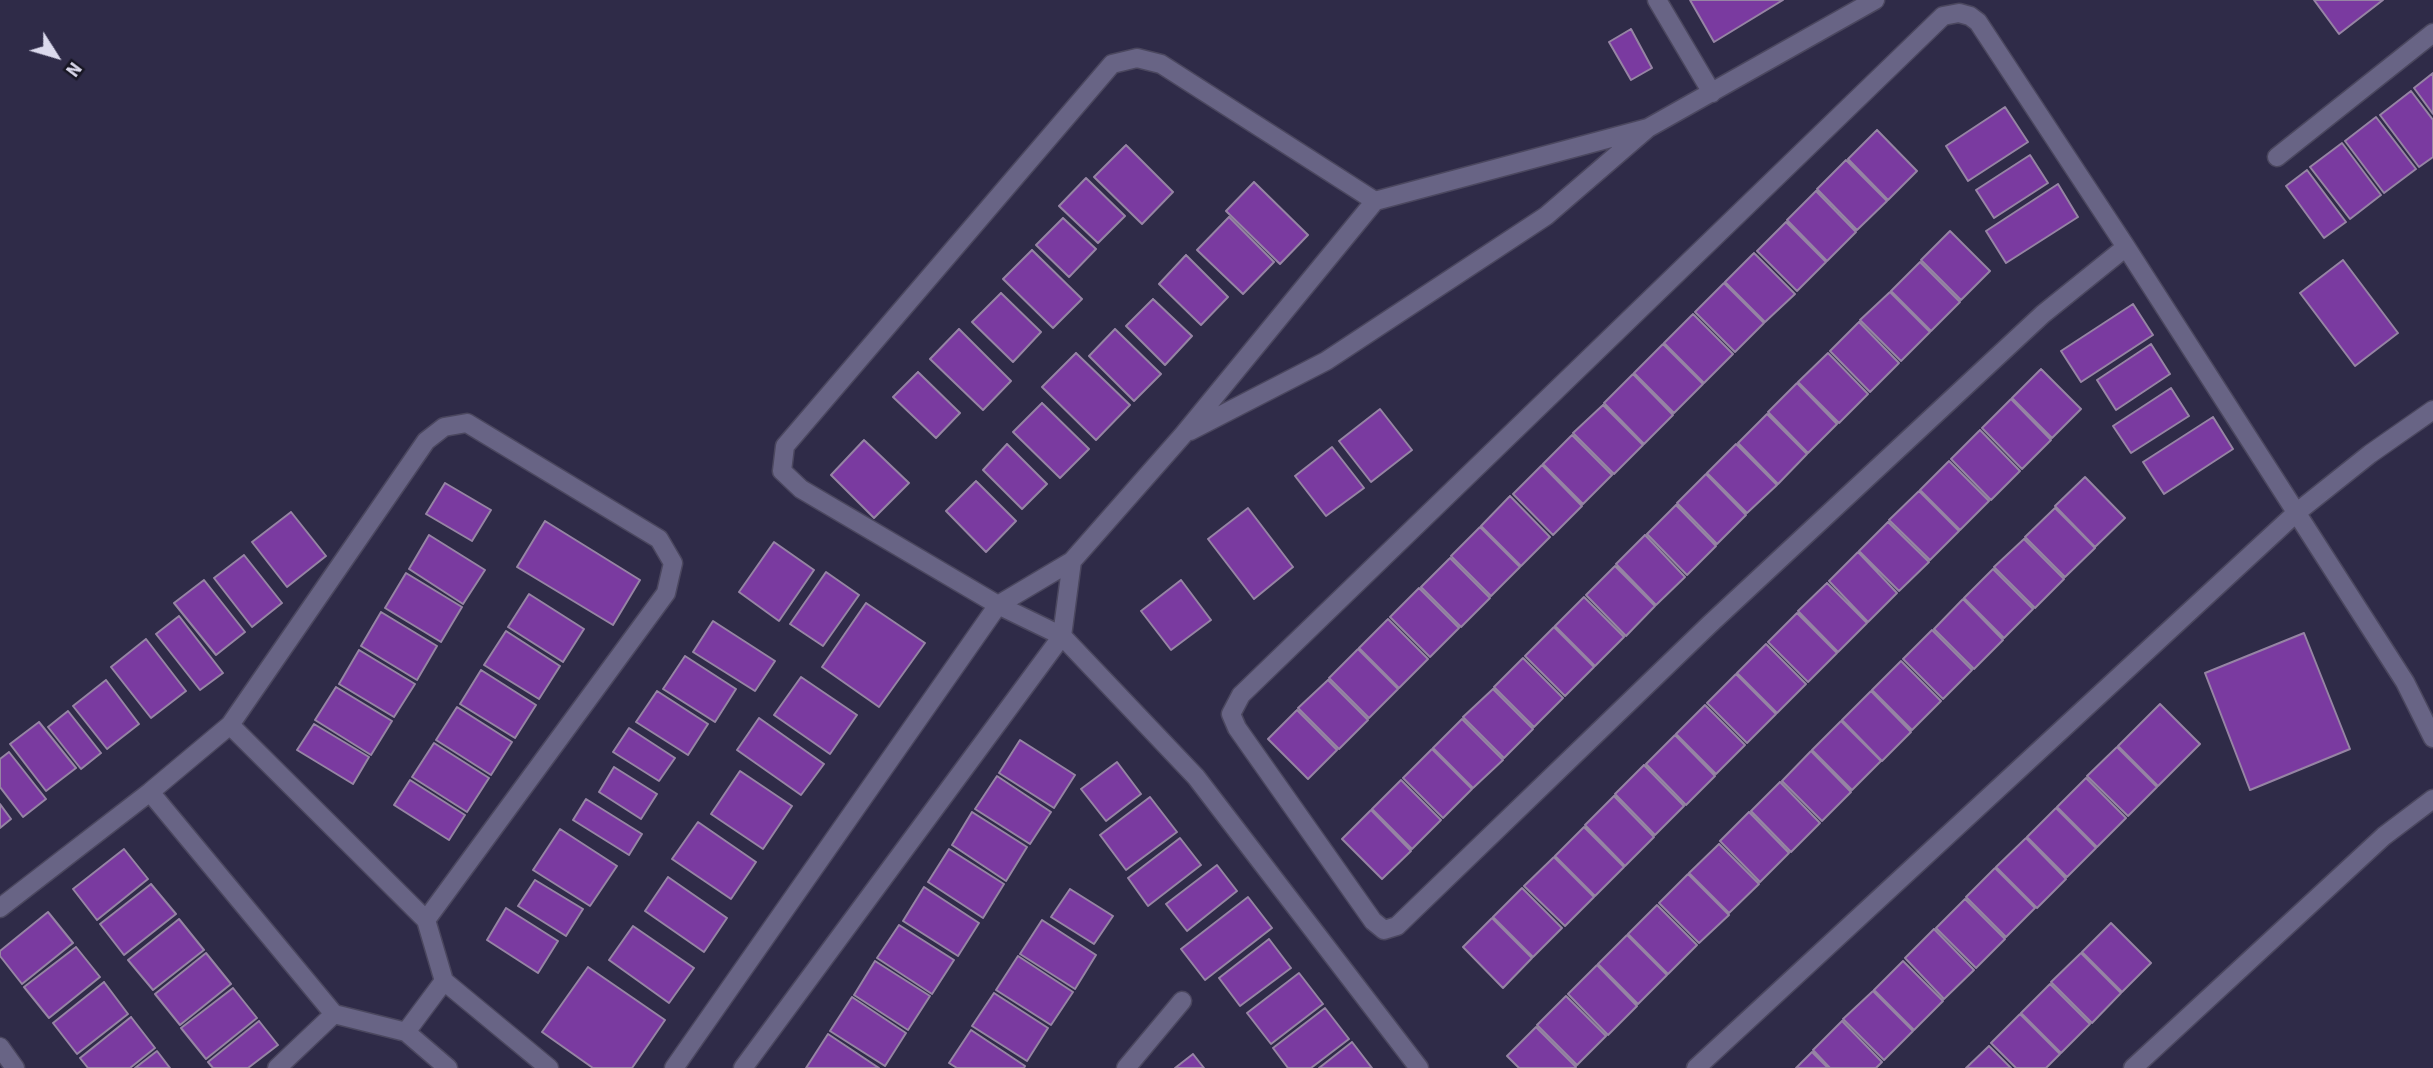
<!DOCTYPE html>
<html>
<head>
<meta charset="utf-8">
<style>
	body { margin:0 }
	#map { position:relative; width:2433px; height:1068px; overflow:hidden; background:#2f2b48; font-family:"Source Sans 3",sans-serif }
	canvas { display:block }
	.north { position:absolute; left:21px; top:21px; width:70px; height:70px; -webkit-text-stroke:5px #171623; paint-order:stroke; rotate:127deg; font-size:19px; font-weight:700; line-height:28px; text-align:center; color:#dcdaed }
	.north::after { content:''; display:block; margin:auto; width:24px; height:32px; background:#dcdaed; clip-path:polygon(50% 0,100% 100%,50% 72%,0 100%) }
</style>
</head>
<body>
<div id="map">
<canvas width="2433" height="1068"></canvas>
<div class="north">N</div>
</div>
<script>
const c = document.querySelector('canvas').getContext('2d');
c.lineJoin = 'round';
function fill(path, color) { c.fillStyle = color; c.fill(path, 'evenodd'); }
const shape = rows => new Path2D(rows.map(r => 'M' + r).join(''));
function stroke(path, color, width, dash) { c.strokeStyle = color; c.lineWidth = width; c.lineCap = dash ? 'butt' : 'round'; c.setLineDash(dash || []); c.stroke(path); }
const building = shape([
	[1690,0,1783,0,1714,42,1690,0],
	[2314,0,2383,0,2339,34,2314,0],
	[1631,29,1652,68,1631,80,1609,42,1631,29],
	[2433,73,2433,114,2414,88,2433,73],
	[2411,91,2433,120,2433,157,2419,167,2380,115,2411,91],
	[2005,107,2028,142,1968,181,1946,146,2005,107],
	[2376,117,2416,169,2384,193,2345,141,2376,117],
	[1877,130,1917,171,1888,200,1848,159,1877,130],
	[2342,143,2381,195,2350,219,2310,167,2342,143],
	[1126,145,1173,192,1142,224,1094,177,1126,145],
	[2030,155,2048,183,1994,218,1976,190,2030,155],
	[1846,160,1887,201,1857,230,1817,189,1846,160],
	[2307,170,2346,222,2324,238,2286,186,2307,170],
	[1086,178,1125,216,1098,243,1059,206,1086,178],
	[1254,182,1308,235,1280,264,1226,211,1254,182],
	[2058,184,2078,217,2006,263,1986,231,2058,184],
	[1816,191,1856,232,1827,261,1787,220,1816,191],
	[1229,217,1274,262,1243,294,1197,250,1229,217],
	[1063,218,1096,249,1069,277,1036,245,1063,218],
	[1786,222,1826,262,1797,291,1757,251,1786,222],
	[1950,231,1990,271,1961,300,1921,260,1950,231],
	[1032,250,1082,299,1053,328,1003,279,1032,250],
	[1754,253,1795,294,1765,322,1725,282,1754,253],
	[1186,255,1228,297,1201,325,1159,284,1186,255],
	[2343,260,2398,333,2355,366,2300,293,2343,260],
	[1920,262,1960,302,1931,331,1891,291,1920,262],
	[1724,283,1764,323,1735,352,1695,312,1724,283],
	[1890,292,1930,332,1901,361,1860,320,1890,292],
	[1001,293,1041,332,1013,362,972,322,1001,293],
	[1153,299,1192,336,1165,365,1126,326,1153,299],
	[2133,304,2153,335,2081,382,2061,351,2133,304],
	[1693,314,1733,354,1704,383,1664,343,1693,314],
	[1859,322,1899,363,1870,392,1830,351,1859,322],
	[959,329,1011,381,983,410,930,359,959,329],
	[1115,329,1161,374,1134,401,1089,356,1115,329],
	[1663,344,1703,384,1674,413,1634,373,1663,344],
	[2151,344,2170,374,2116,410,2097,380,2151,344],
	[1076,353,1130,405,1096,440,1042,387,1076,353],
	[1828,353,1868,394,1839,423,1798,382,1828,353],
	[2041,369,2081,409,2052,438,2012,398,2041,369],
	[918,372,960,413,936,438,893,397,918,372],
	[1633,374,1673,415,1644,444,1604,403,1633,374],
	[1797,383,1837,424,1808,453,1768,412,1797,383],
	[2171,388,2189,416,2131,453,2113,426,2171,388],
	[2011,399,2051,440,2022,469,1982,428,2011,399],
	[1042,403,1089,449,1060,478,1013,432,1042,403],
	[1603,405,1643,445,1614,474,1573,433,1603,405],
	[1380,409,1412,450,1371,482,1339,441,1380,409],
	[1767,414,1807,454,1778,484,1738,443,1767,414],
	[2213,417,2233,449,2164,494,2143,462,2213,417],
	[1980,430,2020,471,1991,500,1951,459,1980,430],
	[1572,435,1612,475,1583,504,1543,464,1572,435],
	[864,440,909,483,874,518,831,475,864,440],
	[1007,444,1047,484,1022,509,983,470,1007,444],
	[1736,444,1777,485,1747,513,1707,473,1736,444],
	[1332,447,1364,488,1326,516,1295,476,1332,447],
	[1949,461,1989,501,1960,530,1920,490,1949,461],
	[1542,465,1582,506,1553,535,1513,494,1542,465],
	[1706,474,1746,515,1717,544,1677,503,1706,474],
	[2085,477,2125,518,2095,547,2055,506,2085,477],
	[976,481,1016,521,986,552,946,511,976,481],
	[445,483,491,510,472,541,426,514,445,483],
	[1919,491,1959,531,1930,560,1889,520,1919,491],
	[1510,496,1550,537,1521,566,1481,526,1510,496],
	[1676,505,1716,546,1687,575,1647,534,1676,505],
	[1248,508,1293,567,1254,599,1208,539,1248,508],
	[2055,508,2095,548,2065,577,2025,537,2055,508],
	[291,512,326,556,287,587,252,542,291,512],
	[545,521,640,580,613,625,517,567,545,521],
	[1888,522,1929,562,1899,591,1859,551,1888,522],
	[1480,527,1520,567,1491,596,1451,556,1480,527],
	[429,535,485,570,463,604,409,569,429,535],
	[1645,535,1685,577,1656,605,1616,564,1645,535],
	[2024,539,2064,579,2035,608,1994,567,2024,539],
	[774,542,814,570,779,621,739,592,774,542],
	[1858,552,1897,593,1868,622,1829,581,1858,552],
	[244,555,282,603,252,627,214,578,244,555],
	[1450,558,1490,598,1461,627,1421,587,1450,558],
	[1615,566,1655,606,1626,636,1586,595,1615,566],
	[1993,569,2033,609,2004,638,1964,598,1993,569],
	[826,572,859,595,823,646,790,624,826,572],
	[406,573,462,607,441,642,385,608,406,573],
	[204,580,245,632,216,655,174,603,204,580],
	[1181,580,1211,620,1171,650,1141,611,1181,580],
	[1827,583,1867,623,1838,652,1798,611,1827,583],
	[1419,588,1459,628,1430,657,1390,617,1419,588],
	[529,594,584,629,563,662,508,627,529,594],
	[1584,597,1624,637,1595,666,1555,626,1584,597],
	[1963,599,2003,640,1974,669,1934,629,1963,599],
	[866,603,925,643,879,707,822,667,866,603],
	[381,612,437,646,417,680,361,646,381,612],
	[1797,613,1837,653,1808,682,1768,642,1797,613],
	[179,616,223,673,200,690,156,634,179,616],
	[1388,619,1428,659,1399,688,1359,648,1388,619],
	[713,621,775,661,755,691,693,652,713,621],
	[1554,627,1594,667,1565,696,1525,656,1554,627],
	[1932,630,1972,670,1943,699,1903,659,1932,630],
	[506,631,560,666,539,699,484,665,506,631],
	[2304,633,2350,749,2250,790,2205,673,2304,633],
	[146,639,186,691,151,718,111,667,146,639],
	[1766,644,1806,684,1777,713,1737,673,1766,644],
	[1358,649,1398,689,1369,718,1329,678,1358,649],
	[359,650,415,684,394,717,339,684,359,650],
	[685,656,736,689,715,722,663,689,685,656],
	[1523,658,1563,698,1534,727,1494,687,1523,658],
	[1901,661,1941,701,1912,730,1872,690,1901,661],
	[481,670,536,705,515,738,460,704,481,670],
	[1736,674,1776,714,1747,743,1707,703,1736,674],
	[801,677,857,715,830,754,774,715,801,677],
	[106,680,139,724,107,749,73,706,106,680],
	[1328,680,1368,720,1339,749,1298,708,1328,680],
	[336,687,392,721,371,755,315,720,336,687],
	[1493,689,1533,729,1504,758,1463,717,1493,689],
	[657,691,708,724,688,755,636,722,657,691],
	[1871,691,1911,732,1882,761,1842,720,1871,691],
	[2160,704,2200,744,2158,786,2118,746,2160,704],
	[1705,705,1745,745,1716,774,1676,734,1705,705],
	[457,707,512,742,491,775,436,740,457,707],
	[1297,710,1337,750,1308,779,1268,739,1297,710],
	[68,711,101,753,81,769,48,727,68,711],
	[759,718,824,764,801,795,737,750,759,718],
	[1462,719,1503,760,1473,788,1433,748,1462,719],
	[1841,721,1881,761,1852,790,1812,750,1841,721],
	[39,722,76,768,46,791,10,744,39,722],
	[314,724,369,757,353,784,297,750,314,724],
	[629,728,675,758,659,781,613,752,629,728],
	[1675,735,1715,776,1686,805,1646,764,1675,735],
	[1020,740,1075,775,1054,808,999,773,1020,740],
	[434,743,489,778,467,812,412,777,434,743],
	[2117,747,2157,787,2128,816,2087,776,2117,747],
	[1432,749,1472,789,1443,818,1403,778,1432,749],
	[1811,751,1851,792,1822,821,1782,781,1811,751],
	[9,752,46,799,23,817,0,787,0,759,9,752],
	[1117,762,1141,794,1106,821,1081,789,1117,762],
	[1644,765,1684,806,1655,835,1615,794,1644,765],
	[614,767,657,794,641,819,599,792,614,767],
	[740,771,792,806,763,849,711,814,740,771],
	[997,776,1051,812,1030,844,975,809,997,776],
	[2086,778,2126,818,2097,847,2057,807,2086,778],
	[410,780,465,815,449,840,394,805,410,780],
	[1401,780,1441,820,1412,849,1372,809,1401,780],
	[1780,782,1820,823,1791,852,1751,811,1780,782],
	[1614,796,1654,837,1625,866,1585,825,1614,796],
	[1150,797,1177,832,1126,870,1100,835,1150,797],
	[586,799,642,834,629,855,573,820,586,799],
	[0,804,11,819,0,828,0,804],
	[2056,808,2096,848,2067,877,2027,837,2056,808],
	[1371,810,1411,851,1382,879,1342,839,1371,810],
	[972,812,1027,847,1006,881,952,845,972,812],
	[1749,812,1789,853,1760,882,1720,841,1749,812],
	[698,822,756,862,731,899,672,859,698,822],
	[1584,827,1624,867,1595,896,1555,856,1584,827],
	[560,829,617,866,590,906,533,870,560,829],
	[1180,838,1201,865,1148,906,1128,878,1180,838],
	[2026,838,2066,879,2037,908,1996,867,2026,838],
	[1719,844,1759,884,1729,913,1689,873,1719,844],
	[124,849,148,879,97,920,73,889,124,849],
	[949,849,1004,884,983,918,928,882,949,849],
	[1554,857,1594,897,1565,926,1524,886,1554,857],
	[1217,865,1237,891,1187,931,1166,904,1217,865],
	[1995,868,2035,908,2006,937,1966,897,1995,868],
	[1688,874,1729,915,1699,943,1659,903,1688,874],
	[668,877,727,918,704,952,645,911,668,877],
	[535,880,583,909,566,936,518,906,535,880],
	[151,884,176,914,124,955,100,924,151,884],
	[924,887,979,923,958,956,903,921,924,887],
	[1522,888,1562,928,1533,957,1493,917,1522,888],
	[1070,889,1113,916,1094,944,1051,917,1070,889],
	[1248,897,1272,928,1205,980,1181,949,1248,897],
	[1965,899,2005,939,1976,968,1936,928,1965,899],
	[1657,905,1697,945,1668,974,1628,934,1657,905],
	[506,908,558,941,538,973,487,940,506,908],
	[48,912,73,943,22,984,0,956,0,951,48,912],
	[1492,918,1532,958,1503,988,1463,947,1492,918],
	[179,919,204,950,153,990,128,960,179,919],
	[1042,920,1096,955,1075,989,1020,954,1042,920],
	[2111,923,2151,963,2122,992,2082,952,2111,923],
	[899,925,954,960,932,994,877,958,899,925],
	[633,926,694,968,669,1003,609,960,633,926],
	[1934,929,1974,970,1944,999,1905,958,1934,929],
	[1627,935,1667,975,1638,1004,1598,964,1627,935],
	[1269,939,1291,968,1240,1006,1219,978,1269,939],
	[76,947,100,977,49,1018,24,987,76,947],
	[206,953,231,984,180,1025,155,994,206,953],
	[2081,953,2121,993,2092,1023,2051,982,2081,953],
	[1018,956,1073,992,1051,1025,996,990,1018,956],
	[875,961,930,996,908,1030,854,995,875,961],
	[1903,961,1943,1001,1914,1030,1874,990,1903,961],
	[1597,965,1637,1006,1608,1035,1568,994,1597,965],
	[588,967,665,1020,632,1068,593,1068,542,1032,588,967],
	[1299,973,1323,1004,1271,1044,1247,1013,1299,973],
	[104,982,128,1014,77,1054,53,1023,104,982],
	[2050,984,2090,1024,2061,1053,2021,1013,2050,984],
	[233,988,257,1018,206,1059,181,1028,233,988],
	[1873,991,1913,1031,1884,1060,1843,1019,1873,991],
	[994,993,1048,1028,1027,1061,972,1026,994,993],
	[1566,996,1606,1036,1577,1065,1537,1025,1566,996],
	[852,997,906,1033,885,1066,830,1031,852,997],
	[1325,1008,1349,1039,1311,1068,1288,1068,1273,1048,1325,1008],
	[2020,1014,2060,1054,2046,1068,2016,1068,1991,1043,2020,1014],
	[131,1017,155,1048,130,1068,88,1068,80,1058,131,1017],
	[259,1021,278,1045,248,1068,213,1068,208,1062,259,1021],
	[1842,1021,1882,1062,1876,1068,1830,1068,1813,1050,1842,1021],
	[1536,1027,1576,1067,1575,1068,1519,1068,1507,1056,1536,1027],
	[971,1030,1025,1066,1024,1068,957,1068,949,1063,971,1030],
	[828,1034,879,1068,806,1068,828,1034],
	[1352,1042,1372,1068,1319,1068,1352,1042],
	[1989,1046,2011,1068,1966,1068,1989,1046],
	[157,1051,170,1068,135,1068,157,1051],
	[1812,1052,1828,1068,1796,1068,1812,1052],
	[1193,1054,1204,1068,1175,1068,1193,1054]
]);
const street = shape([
	[1657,0,1712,93],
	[2277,157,2433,33],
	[1375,201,1161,64,1137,58,1112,64,785,446,782,471,801,489,998,605,1062,636,1196,777,1419,1068],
	[2126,247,2043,314,1710,624,1397,926,1384,930,1373,921,1237,728,1231,714,1241,695,1943,16,1959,13,1970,16,1978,22,2126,247,2405,682,2433,738],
	[1190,431,1326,361,1546,216,1648,128,1875,0],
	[230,725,426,920,444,981,549,1068],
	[150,792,334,1014,406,1032,448,1068],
	[0,908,150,792,230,725,426,441,444,427,467,423,659,539,673,563,666,593,426,920],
	[406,1032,444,981],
	[0,1047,15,1068],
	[277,1068,334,1014],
	[674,1068,998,605,1072,561,1183,435,1375,201,1648,128],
	[743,1068,1062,636,1072,561],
	[1126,1068,1182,1001],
	[1696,1068,2296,513,2370,454,2433,410],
	[2133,1068,2384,836,2433,799]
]);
fill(building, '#7a3aa0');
stroke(building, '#9684a4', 2);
stroke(street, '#4b475f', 21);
stroke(street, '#686485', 18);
</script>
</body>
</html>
